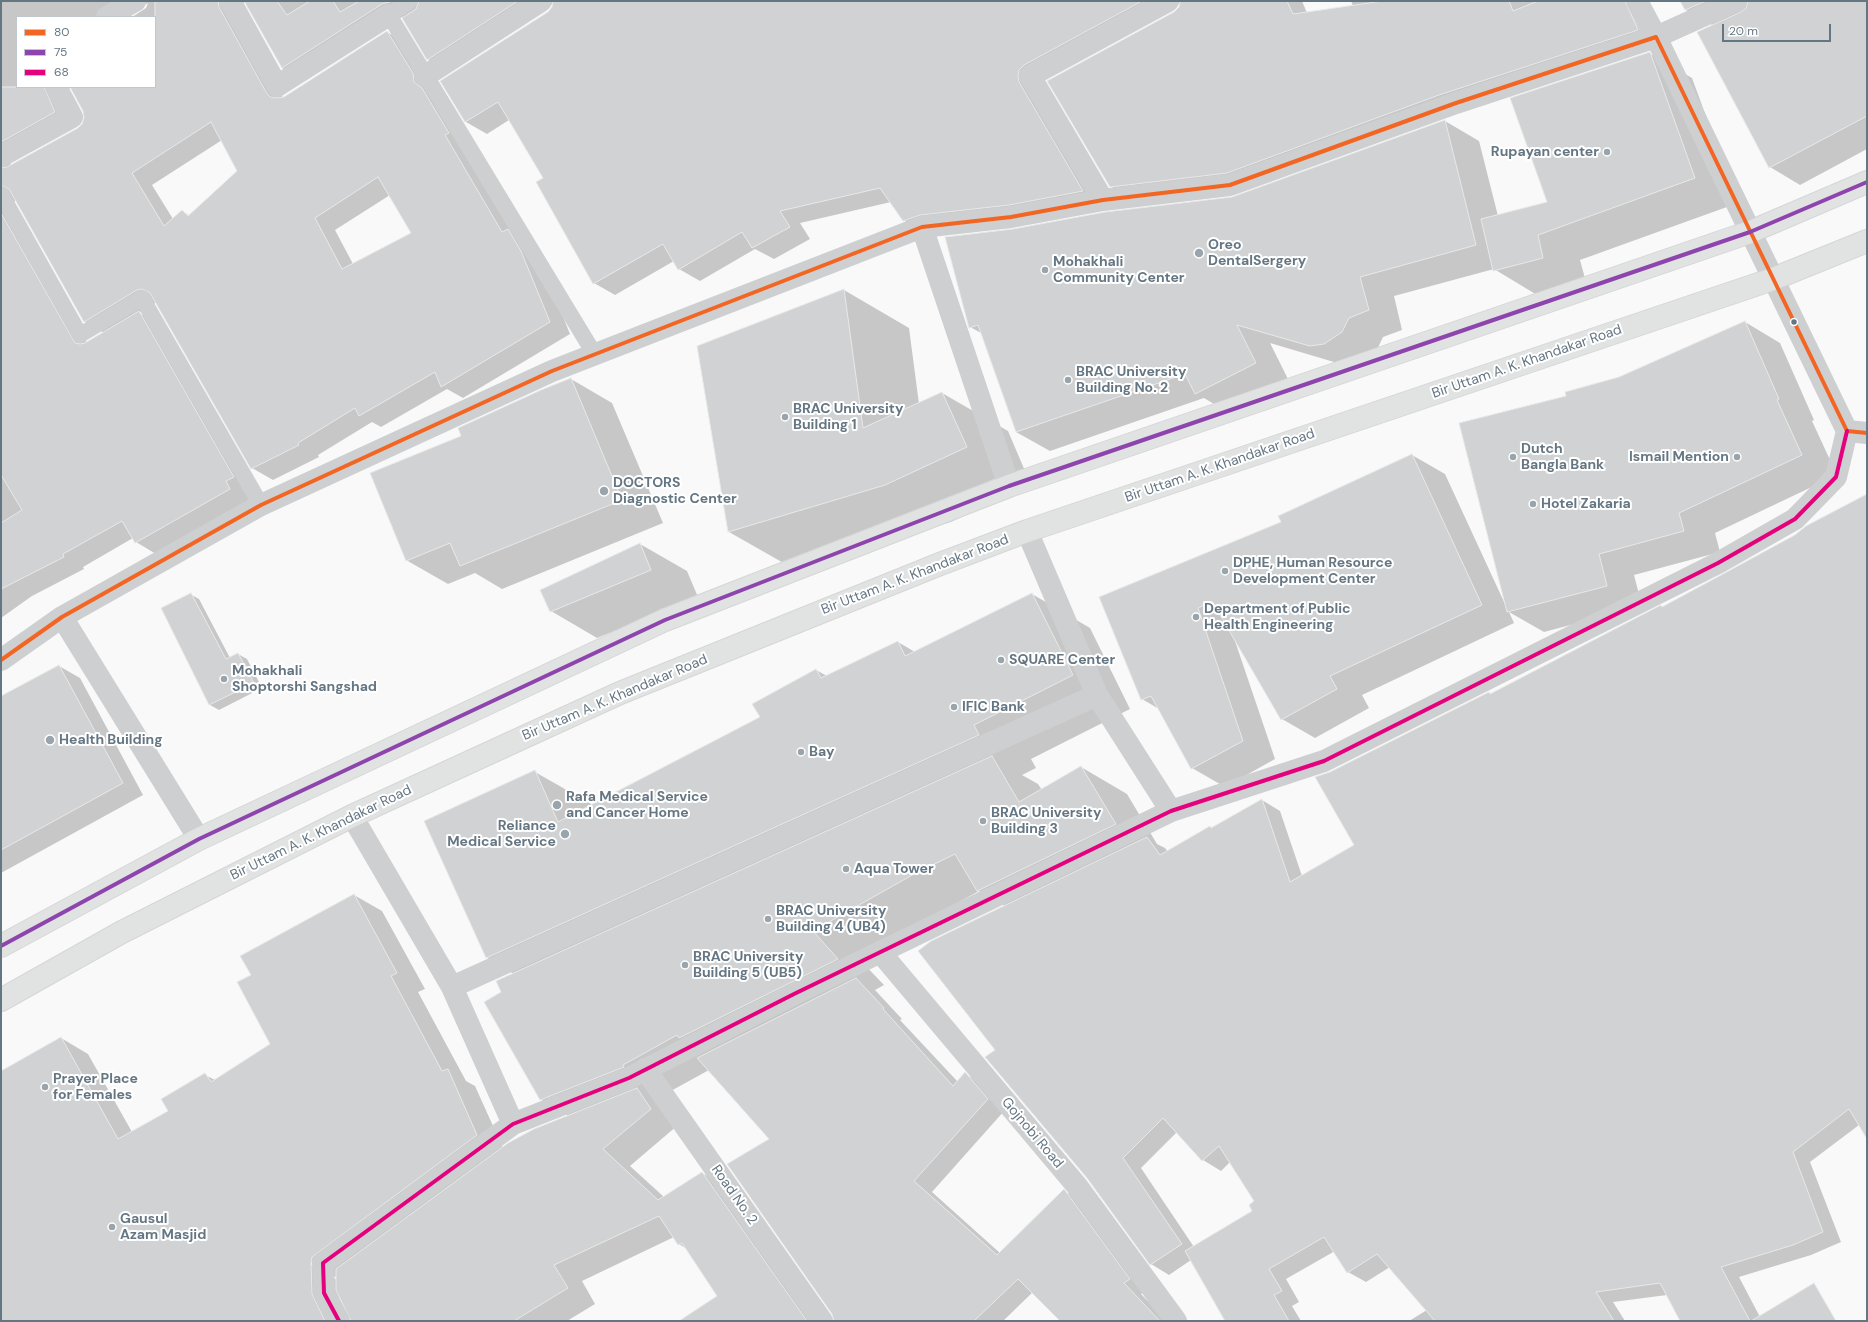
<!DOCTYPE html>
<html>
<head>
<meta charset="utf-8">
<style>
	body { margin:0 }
	#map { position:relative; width:1868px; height:1322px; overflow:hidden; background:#f9f9f9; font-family:"DM Sans",sans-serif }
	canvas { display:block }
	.frame { position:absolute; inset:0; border:2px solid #657683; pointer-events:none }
	.legend { position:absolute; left:16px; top:16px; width:140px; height:72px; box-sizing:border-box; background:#fff; border:1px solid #c1c8cd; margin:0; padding:5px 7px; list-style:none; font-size:12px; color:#657683 }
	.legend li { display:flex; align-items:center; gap:8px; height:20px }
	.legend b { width:20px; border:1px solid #c1c8cd }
	.scale { position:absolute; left:1722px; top:24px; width:109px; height:18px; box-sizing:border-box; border:2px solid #657683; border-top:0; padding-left:5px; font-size:12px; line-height:14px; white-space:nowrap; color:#657683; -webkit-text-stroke:3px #fff; paint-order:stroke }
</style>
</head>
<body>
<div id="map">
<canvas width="1868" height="1322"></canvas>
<div class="frame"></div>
<ul class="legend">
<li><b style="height:5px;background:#f26522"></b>80</li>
<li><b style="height:5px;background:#8e44ad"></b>75</li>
<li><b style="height:5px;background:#e5007d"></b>68</li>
</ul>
<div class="scale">20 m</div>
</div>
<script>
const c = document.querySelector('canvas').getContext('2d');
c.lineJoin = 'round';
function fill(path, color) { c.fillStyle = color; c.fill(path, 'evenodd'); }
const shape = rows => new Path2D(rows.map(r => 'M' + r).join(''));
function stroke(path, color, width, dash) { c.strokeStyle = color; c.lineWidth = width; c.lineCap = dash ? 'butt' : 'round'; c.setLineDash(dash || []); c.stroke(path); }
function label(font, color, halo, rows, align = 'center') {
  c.font = font + ' "DM Sans",sans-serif'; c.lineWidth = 4; c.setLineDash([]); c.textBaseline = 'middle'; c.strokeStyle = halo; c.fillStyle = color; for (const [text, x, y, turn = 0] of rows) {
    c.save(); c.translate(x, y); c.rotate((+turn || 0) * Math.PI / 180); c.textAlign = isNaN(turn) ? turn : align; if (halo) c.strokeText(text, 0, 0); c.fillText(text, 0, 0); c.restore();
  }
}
const shadow = shape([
	[1,1,1302,1,1307,13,1353,6,1351,1,1624,1,1648,45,1248,184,1131,198,1110,186,1175,13,1180,8,1181,3,1045,77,1040,82,1103,203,924,232,903,220,891,202,800,223,810,239,774,259,755,249,700,281,679,269,674,261,615,295,594,283,544,179,509,120,487,134,466,122,442,81,548,12,553,8,554,3,449,71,428,59,402,17,303,80,282,68,246,1,240,7,240,20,283,98,387,32,408,44,542,264,570,334,463,398,447,389,381,427,372,422,318,455,319,457,273,480,252,468,157,302,139,313,159,324,250,501,156,554,136,542,133,538,83,567,84,569,32,596,1,618],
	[148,3,146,8,132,17,155,17,155,87,17,87,17,17,125,17],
	[71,87,84,111,85,117,84,124,79,129,10,167,11,162,65,105,66,92],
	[222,140,239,171,190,216,182,211,173,219,152,185],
	[390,195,413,234,353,264,335,230],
	[16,199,84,321,104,333,87,343,13,211,12,206],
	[1681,1,1867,1,1867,149,1800,185,1770,167,1714,26,1686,10],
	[1649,53,1692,78,1738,203,1580,260,1586,282,1537,295,1494,269,1394,296,1402,330,1383,337,1376,352,1344,365,1270,343,1290,383,1229,413,1204,398,1050,451,1016,432,983,334,970,327,1013,230,1232,198,1445,121,1479,141,1498,216,1548,203],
	[844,290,909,328,919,404,942,393,1008,431,1031,485,951,522,794,569,729,532],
	[1745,322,1780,343,1814,420,1812,421,1837,475,1715,533,1720,552,1634,575,1642,606,1544,632,1509,612,1514,623,1362,695,1369,708,1315,738,1282,719,1234,638,1275,759,1225,787,1192,768,1159,709,1142,699,1100,597,1282,523,1412,455,1445,474,1505,604,1567,397,1620,378],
	[571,379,612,403,663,523,502,589,475,573,448,584,406,560,463,436],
	[1867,495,1867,1137,1859,1125,1810,1162,1841,1242,1811,1255,1739,1277,1760,1317,1794,1321,1682,1321,1667,1295,1613,1302,1625,1321,1409,1321,1427,1310,1390,1267,1366,1282,1348,1272,1335,1251,1286,1279,1299,1302,1292,1306,1301,1321,1226,1321,1191,1260,1169,1275,1151,1264,996,1050,1005,906,979,891,858,958,884,985,875,990,902,1019,900,1020,958,1082,965,1074,983,1084,1005,1110,932,1192,1000,1253,1064,1191,1082,1201,1147,1290,1141,1294,1167,1321,1062,1321,1033,1292,1003,1321,845,1321,771,1139,709,1070,669,1092,678,1125,630,1166,664,1197,702,1173,730,1189,823,1321,680,1321,718,1296,687,1249,679,1244,674,1237,582,1281,595,1304,567,1321,352,1321,339,1292,340,1315,344,1321,1,1321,1,1072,61,1038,88,1054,132,1132,170,1112,205,1075,215,1080,272,1044,252,976,354,895,382,911,425,989,418,992,466,1081,475,1086,503,1148,569,1116,540,1099,502,993,514,974,486,957,535,772,593,805,761,718,816,670,827,676,898,642,915,652,1032,594,1090,628,1130,709,1031,759,1036,768,1022,775,1038,784,1042,790,1081,767,1127,794,1157,844,1165,848,1168,852,1210,827,1212,829,1262,800,1280,811,1302,876,1356,845,1330,773,1489,693,1491,694,1661,607,1663,608],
	[1177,1132,1203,1160,1221,1171,1230,1162,1255,1202,1254,1211,1194,1247,1141,1168],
	[307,1260,337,1278,337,1280,306,1262],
	[640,544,687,571,698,597,597,638,551,611],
	[190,594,199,599,230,658,238,654,247,659,262,688,219,710,210,705,162,608],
	[59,666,80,678,143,795,1,873,1,695,2,697]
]);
const building = shape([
	[155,1,218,1,219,7,266,92,270,97,277,98,284,97,387,31,413,73,414,82,422,88,449,133,445,135,502,232,508,229,521,251,550,322,441,387,435,372,359,416,355,408,298,443,299,445,251,469,150,293,142,289,137,290,84,322,9,189,1,185,1,168,7,167,78,128,82,124,84,118,83,111,70,87,155,87,155,1],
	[211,122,237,171,188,216,182,210,164,226,132,173,211,122],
	[378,177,411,233,342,269,315,218,378,177],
	[244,1,277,1,287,15,310,1,333,1,340,12,359,1,393,1,382,4,282,68,244,1],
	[419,1,518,1,427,60,402,18,416,9,419,1],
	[553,1,1142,1,1024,65,1019,70,1018,76,1019,82,1083,191,1009,205,920,215,903,221,880,188,780,211,790,227,752,248,742,232,678,270,663,244,593,284,536,182,543,178,498,102,465,122,440,81,548,12,552,7,553,1],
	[1180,1,1287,1,1293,14,1383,1,1509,1,1513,11,1538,1,1625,1,1638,30,1439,95,1227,173,1110,187,1047,81,1174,12,1179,7,1180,1],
	[1680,1,1706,1,1685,10,1680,1],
	[1748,1,1867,1,1867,116,1769,168,1697,32,1741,12,1746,8,1748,1],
	[1650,52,1695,178,1538,235,1543,258,1493,271,1481,219,1547,202,1510,98,1650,52],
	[1,87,44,87,55,112,1,142,1,87],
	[1445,120,1476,245,1360,277,1369,310,1349,318,1342,332,1324,344,1310,346,1237,325,1256,363,1195,394,1185,374,1016,432,978,325,969,328,945,237,1013,229,1105,212,1232,197,1445,120],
	[1,213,75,343,80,344,85,343,139,311,234,477,226,481,230,489,135,543,122,521,63,554,64,557,1,589,1,523,22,510,1,475,1,213],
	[844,289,863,428,942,392,967,447,885,485,728,532,697,346,844,289],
	[1745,321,1779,399,1777,400,1802,455,1679,513,1684,531,1599,554,1607,586,1507,612,1459,423,1566,396,1565,392,1619,377,1745,321],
	[571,378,622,500,460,566,450,543,406,561,370,473,461,436,458,428,541,390,571,378],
	[1412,454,1482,605,1330,676,1337,689,1281,720,1212,601,1198,608,1243,741,1191,769,1151,696,1141,700,1099,597,1281,522,1278,516,1412,454],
	[1867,494,1867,1139,1849,1109,1793,1152,1823,1232,1793,1245,1721,1267,1750,1321,1680,1321,1660,1283,1596,1292,1614,1321,1435,1321,1377,1254,1347,1273,1324,1237,1269,1269,1282,1291,1274,1295,1289,1321,1225,1321,1185,1251,1252,1211,1249,1205,1254,1201,1219,1146,1202,1161,1163,1118,1123,1158,1182,1244,1150,1265,1087,1178,985,1057,995,1050,918,951,931,941,1147,837,1160,855,1210,826,1211,828,1262,799,1290,882,1354,845,1315,777,1330,772,1489,692,1490,694,1661,605,1662,607,1795,535,1806,526,1867,494],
	[640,543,651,570,550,612,540,590,640,543],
	[191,593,226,659,238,653,254,683,209,705,161,608,191,593],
	[1032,593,1073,675,974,725,979,735,486,958,424,821,535,770,558,822,760,717,752,704,816,669,821,678,898,641,905,656,1032,593],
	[59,665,123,783,1,850,1,696,59,665],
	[992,756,1019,802,1081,766,1116,824,977,891,955,854,914,874,813,931,838,959,679,1038,677,1035,623,1065,624,1067,540,1100,484,1002,501,992,496,981,992,756],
	[354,894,397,973,391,976,442,1071,448,1069,477,1135,312,1257,311,1263,312,1294,325,1321,1,1321,1,1071,61,1037,118,1139,168,1111,161,1099,205,1073,211,1082,270,1044,237,982,251,975,240,956,354,894],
	[856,978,884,1008,883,1009,953,1086,965,1072,988,1099,914,1181,997,1255,1064,1189,1130,1279,1124,1283,1160,1321,1060,1321,1018,1279,974,1321,834,1321,832,1314,727,1164,769,1139,697,1058,856,978],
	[637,1088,651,1109,603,1149,658,1200,702,1172,807,1321,679,1321,717,1296,682,1243,678,1245,659,1216,554,1265,568,1288,514,1321,351,1321,336,1290,336,1269,508,1143,534,1129,637,1088],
	[1814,1283,1836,1321,1751,1321,1814,1283]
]);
const service = shape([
	[410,1,389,15,595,355],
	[1,194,80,335,142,298,261,505]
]);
const minor = shape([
	[230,1,277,86,389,15],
	[1637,1,1656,37,1736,1],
	[107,17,135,1],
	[425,76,541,1],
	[1,156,72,117,56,87],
	[1103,200,1030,76,1168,1],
	[922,227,1009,486],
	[1027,531,1097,695,1171,811],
	[62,617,199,839],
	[1,660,62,617,261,505,552,371,922,227,1011,217,1103,200,1230,185,1456,103,1656,37,1847,431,1867,433],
	[352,816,452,987,513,1124],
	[880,952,1077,1186,1176,1321],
	[452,987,1097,695],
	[645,1069,822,1321],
	[339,1321,324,1293,323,1263,513,1124,629,1078,794,994,1171,811,1324,761,1718,563,1795,519,1836,477,1847,431]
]);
const primary = shape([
	[1,946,199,839,665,620,1009,486,1750,232,1867,182],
	[1,1000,122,932,352,816,620,693,940,564,1027,531,1773,279,1867,241]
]);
const bus1 = shape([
	[1,660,62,617,261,505,552,371,922,227,1011,217,1103,200,1230,185,1456,103,1656,37,1847,431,1867,433]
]);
const bus2 = shape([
	[1,946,199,839,665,620,1009,486,1750,232,1867,182]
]);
const bus3 = shape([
	[339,1321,324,1293,323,1263,513,1124,629,1078,794,994,1171,811,1324,761,1718,563,1795,519,1836,477,1847,431]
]);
const markers = [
	[1607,152,4,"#99a4ac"],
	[1199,253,5,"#99a4ac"],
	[1045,270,4,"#99a4ac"],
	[1794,322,3.5,"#657683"],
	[1068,380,4,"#99a4ac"],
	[785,417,4,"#99a4ac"],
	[1513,457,4,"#99a4ac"],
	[1737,457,4,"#99a4ac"],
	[604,491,5,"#99a4ac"],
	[1533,504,4,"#99a4ac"],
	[1225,571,4,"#99a4ac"],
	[1196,617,4,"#99a4ac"],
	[1001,660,4,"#99a4ac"],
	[224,679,4,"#99a4ac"],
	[954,707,4,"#99a4ac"],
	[50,740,5,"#99a4ac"],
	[801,752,4,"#99a4ac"],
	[557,805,5,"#99a4ac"],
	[983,821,4,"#99a4ac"],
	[565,834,5,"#99a4ac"],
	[846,869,4,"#99a4ac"],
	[768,919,4,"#99a4ac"],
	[685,965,4,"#99a4ac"],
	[45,1087,4,"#99a4ac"],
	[112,1227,4,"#99a4ac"]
];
const poiNames = [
	["Rupayan center",1599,152,"right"],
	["Oreo",1208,245],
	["DentalSergery",1208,261],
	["Mohakhali",1053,262],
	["Community Center",1053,278],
	["BRAC University",1076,372],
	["Building No. 2",1076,388],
	["BRAC University",793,409],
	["Building 1",793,425],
	["Dutch",1521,449],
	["Bangla Bank",1521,465],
	["Ismail Mention",1729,457,"right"],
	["DOCTORS",613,483],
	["Diagnostic Center",613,499],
	["Hotel Zakaria",1541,504],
	["DPHE, Human Resource",1233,563],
	["Development Center",1233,579],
	["Department of Public",1204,609],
	["Health Engineering",1204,625],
	["SQUARE Center",1009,660],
	["Mohakhali",232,671],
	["Shoptorshi Sangshad",232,687],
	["IFIC Bank",962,707],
	["Health Building",59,740],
	["Bay",809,752],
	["Rafa Medical Service",566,797],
	["and Cancer Home",566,813],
	["BRAC University",991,813],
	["Building 3",991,829],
	["Reliance",556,826,"right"],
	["Medical Service",556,842,"right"],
	["Aqua Tower",854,869],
	["BRAC University",776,911],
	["Building 4 (UB4)",776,927],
	["BRAC University",693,957],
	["Building 5 (UB5)",693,973],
	["Prayer Place",53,1079],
	["for Females",53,1095],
	["Gausul",120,1219],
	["Azam Masjid",120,1235]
];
const streetNames = [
	["Bir Uttam A. K. Khandakar Road",1527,362,-19],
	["Bir Uttam A. K. Khandakar Road",1220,466,-19],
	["Bir Uttam A. K. Khandakar Road",915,575,-21],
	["Bir Uttam A. K. Khandakar Road",615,698,-23],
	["Bir Uttam A. K. Khandakar Road",321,833,-26],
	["Gojnobi Road",1032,1133,50],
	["Road No. 2",734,1195,55]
];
fill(shadow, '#0003');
fill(building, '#d0d2d3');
stroke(building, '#e8e8e8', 1);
stroke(primary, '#d5d6d7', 24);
stroke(service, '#cecfd0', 16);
stroke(minor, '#cecfd0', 22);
stroke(primary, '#e1e2e2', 22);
stroke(bus1, '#f26522', 4);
stroke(bus2, '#8e44ad', 4);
stroke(bus3, '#e5007d', 4);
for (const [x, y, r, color] of markers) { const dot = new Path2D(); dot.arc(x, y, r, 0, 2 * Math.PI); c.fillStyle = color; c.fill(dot); stroke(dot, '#fff', 1.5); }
label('bold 14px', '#657683', '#fff', poiNames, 'left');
label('14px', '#657683', '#fff', streetNames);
</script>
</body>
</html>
